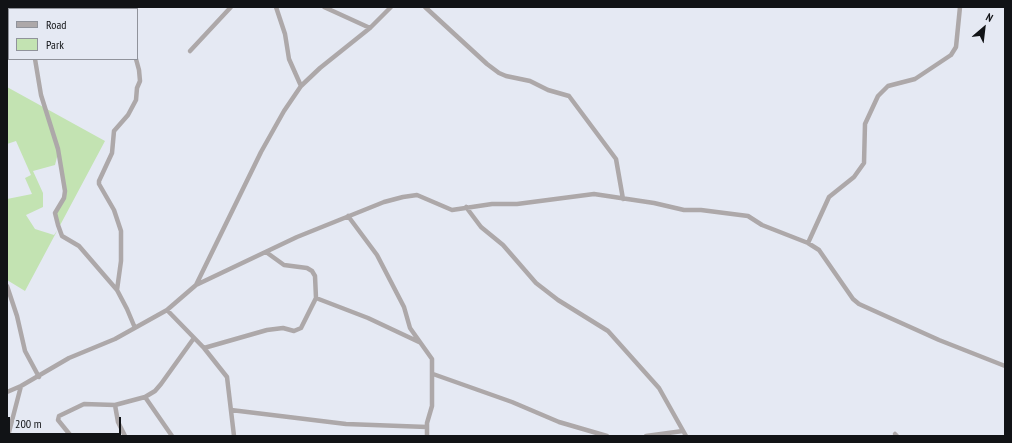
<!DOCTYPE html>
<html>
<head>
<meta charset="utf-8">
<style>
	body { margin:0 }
	#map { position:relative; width:1012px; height:443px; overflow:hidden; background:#e5e9f3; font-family:"PT Sans Narrow",sans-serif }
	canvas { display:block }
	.frame { position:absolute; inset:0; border:8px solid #111316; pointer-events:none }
	.legend { position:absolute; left:8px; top:8px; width:130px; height:52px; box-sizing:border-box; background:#e5e9f3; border:1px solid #90939b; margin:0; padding:5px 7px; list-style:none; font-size:12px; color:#111316 }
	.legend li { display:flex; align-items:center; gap:8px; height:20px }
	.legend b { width:20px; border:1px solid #90939b }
	.north { position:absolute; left:964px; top:8px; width:40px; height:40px; -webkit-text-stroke:3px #e5e9f3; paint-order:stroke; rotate:28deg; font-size:11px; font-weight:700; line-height:16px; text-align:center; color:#111316 }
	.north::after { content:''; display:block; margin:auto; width:14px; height:18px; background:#111316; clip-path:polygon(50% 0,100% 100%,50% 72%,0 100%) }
	.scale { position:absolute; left:8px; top:417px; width:113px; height:18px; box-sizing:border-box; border:2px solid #111316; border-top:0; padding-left:5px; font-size:12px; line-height:14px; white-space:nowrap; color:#111316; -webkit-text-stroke:3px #e5e9f3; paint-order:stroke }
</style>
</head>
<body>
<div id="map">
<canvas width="1012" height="443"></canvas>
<div class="frame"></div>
<ul class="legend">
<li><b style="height:5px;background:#ada8a9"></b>Road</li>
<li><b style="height:11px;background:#c3e3b2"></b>Park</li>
</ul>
<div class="north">N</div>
<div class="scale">200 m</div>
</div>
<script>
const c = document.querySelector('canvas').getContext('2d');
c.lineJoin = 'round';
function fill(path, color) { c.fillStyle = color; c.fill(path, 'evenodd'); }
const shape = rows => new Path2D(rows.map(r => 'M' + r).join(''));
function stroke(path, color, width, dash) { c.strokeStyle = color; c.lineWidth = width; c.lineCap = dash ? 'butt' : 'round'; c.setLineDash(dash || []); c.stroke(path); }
const green = shape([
	[7,87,105,141,25,291,7,280,7,199,32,194,25,178,31,175,16,141,7,144],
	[58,153,64,198,55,213,59,228,54,235,35,229,26,215,43,207,43,193,33,171,55,165]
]);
const street = shape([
	[76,7,78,7],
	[87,7,90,9],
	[276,7,285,34,289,59,301,86],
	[324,7,370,28],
	[425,7,487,64,499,73,506,76,530,81,548,90,569,96,616,159,623,199],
	[17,9,18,7],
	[190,51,231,7],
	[35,59,41,95,58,149,65,191,64,198,55,213,58,225,62,236,79,246,117,290,127,309,135,328],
	[466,207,481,227,503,245,536,283,558,300,608,331,659,388,686,436],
	[348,216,377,255,404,307,410,328,432,359,432,406,427,423,427,436],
	[808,243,829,197,854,177,864,163,865,124,878,96,888,86,915,79,951,55,956,47,960,7],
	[196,285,297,237,384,202,403,197,417,195,452,210,492,204,517,204,594,194,654,203,684,210,701,210,748,216,762,225,808,243,819,250,853,299,859,304,939,340,1005,366],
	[7,286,17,316,25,351,39,377],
	[117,290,121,261,121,231,114,210,99,184,99,181,112,153,114,131,128,115,136,100,137,88,140,81,139,70,136,59],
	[316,298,368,318,419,342],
	[167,310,204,348,227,377,234,436],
	[204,348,267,330,283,328,294,331,301,328,316,298,315,276,312,271,307,268,284,265,266,252],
	[433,374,512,402,559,422,607,436],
	[7,392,21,386],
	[145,397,172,436],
	[115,405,118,422,125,436],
	[231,410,346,424,427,427],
	[895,434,897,436],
	[8,436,21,386,69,358,115,339,167,310,196,285,261,152,284,111,301,86,320,68,370,28,391,7],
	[71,436,58,420,59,416,84,404,115,405,145,397,155,391,161,384,194,338],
	[646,436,683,431]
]);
fill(green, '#c3e3b2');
stroke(street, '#ada8a9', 4.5);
</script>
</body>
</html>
